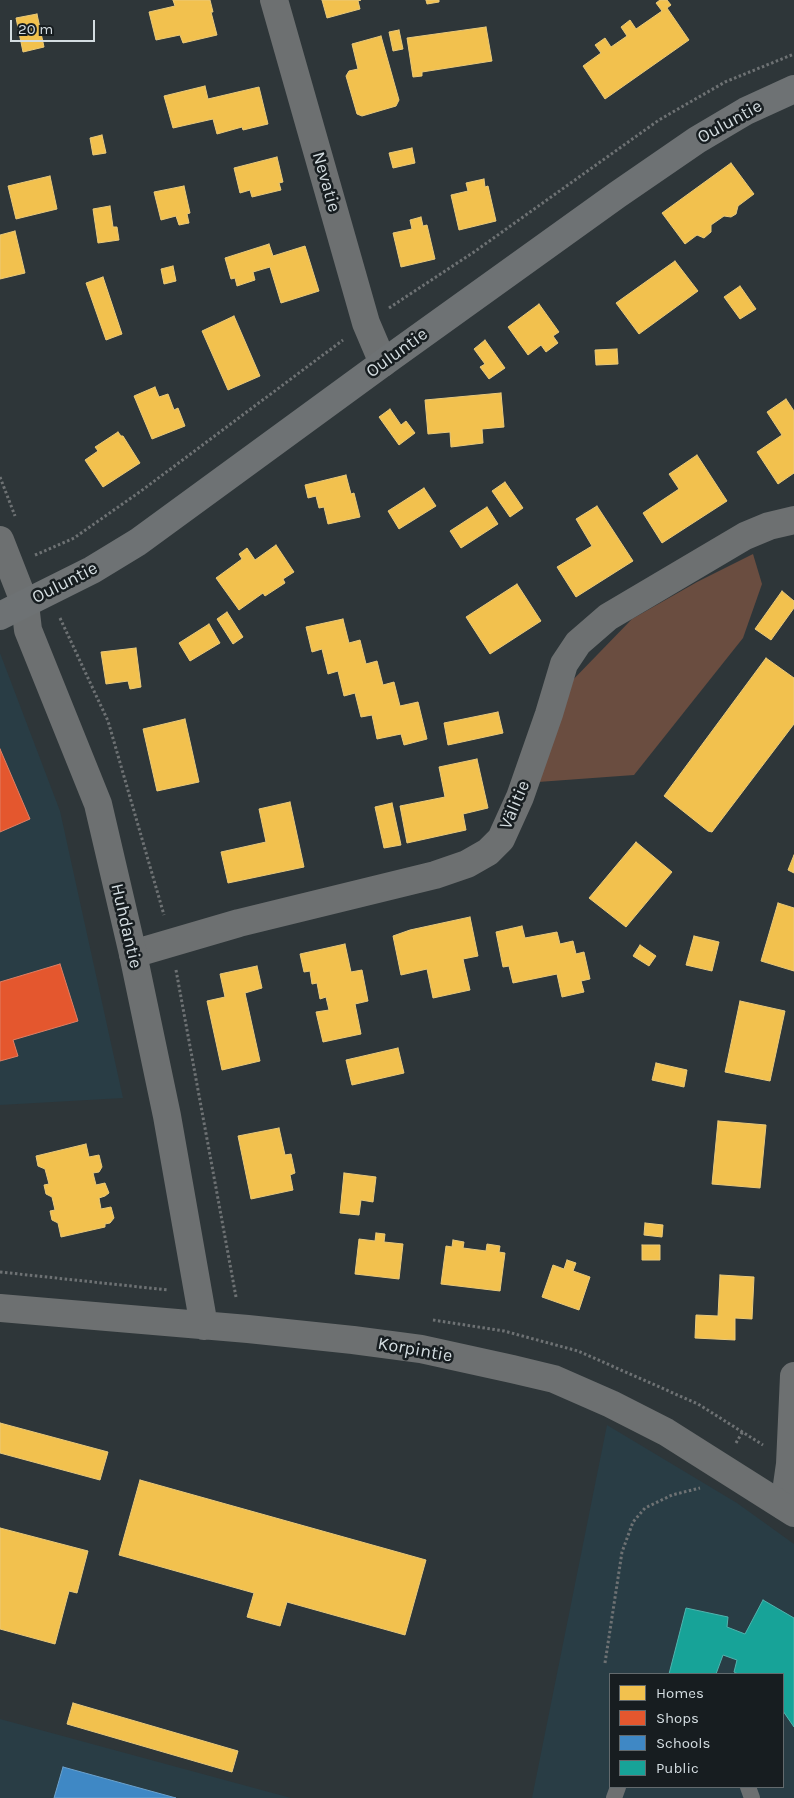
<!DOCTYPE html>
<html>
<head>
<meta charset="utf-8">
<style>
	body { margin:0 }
	#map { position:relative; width:794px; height:1798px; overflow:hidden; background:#2e3639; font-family:Karla,sans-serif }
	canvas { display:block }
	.legend { position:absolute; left:609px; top:1673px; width:175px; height:115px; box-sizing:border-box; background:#171d20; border:1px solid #636a6d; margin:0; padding:6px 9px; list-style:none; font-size:15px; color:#d4dde1 }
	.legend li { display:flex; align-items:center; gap:10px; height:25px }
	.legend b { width:25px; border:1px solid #636a6d }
	.scale { position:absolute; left:10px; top:20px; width:85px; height:22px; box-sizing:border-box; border:2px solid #d4dde1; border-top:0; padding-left:6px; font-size:15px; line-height:18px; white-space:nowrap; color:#d4dde1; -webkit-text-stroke:4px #171d20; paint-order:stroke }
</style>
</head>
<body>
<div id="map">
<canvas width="794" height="1798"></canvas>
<ul class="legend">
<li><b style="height:14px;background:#f2c14e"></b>Homes</li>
<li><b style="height:14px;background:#e4572e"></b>Shops</li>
<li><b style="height:14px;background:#3f88c5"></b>Schools</li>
<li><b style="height:14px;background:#17a398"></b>Public</li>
</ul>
<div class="scale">20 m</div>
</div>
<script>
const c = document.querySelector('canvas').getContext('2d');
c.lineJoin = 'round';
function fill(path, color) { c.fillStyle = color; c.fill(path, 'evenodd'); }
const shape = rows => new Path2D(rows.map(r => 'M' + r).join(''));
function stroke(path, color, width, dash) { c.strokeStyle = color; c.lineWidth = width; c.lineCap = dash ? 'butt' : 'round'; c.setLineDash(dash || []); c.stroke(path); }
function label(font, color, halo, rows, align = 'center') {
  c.font = font + ' Karla,sans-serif'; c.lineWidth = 5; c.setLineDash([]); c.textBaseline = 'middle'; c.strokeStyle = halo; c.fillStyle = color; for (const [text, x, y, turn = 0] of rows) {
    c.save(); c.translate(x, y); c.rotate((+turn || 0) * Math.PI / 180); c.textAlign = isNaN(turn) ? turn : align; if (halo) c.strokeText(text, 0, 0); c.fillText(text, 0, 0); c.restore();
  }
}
const built = shape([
	[0,653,60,811,123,1098,0,1105],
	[607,1425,737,1503,794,1544,794,1798,532,1798],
	[610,1674,783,1674,783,1787,610,1787],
	[0,1719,291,1798,0,1798]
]);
const green = shape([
	[753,554,762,584,743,638,634,775,538,782,565,688,632,619,697,582]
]);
const homes = shape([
	[173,0,210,0,213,12,211,12,217,35,183,43,180,35,156,40,149,12,175,6,173,0],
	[322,0,361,0,358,1,360,9,327,18,322,0],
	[426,0,439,0,439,2,427,4,426,0],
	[660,0,667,0,671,5,667,8,689,40,605,99,583,66,601,53,595,45,605,38,611,47,627,36,621,27,630,20,636,29,662,11,656,3,660,0],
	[37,14,44,47,23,52,16,18,37,14],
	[486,27,492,61,422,72,422,76,413,77,407,38,486,27],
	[399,30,403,49,393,51,389,32,399,30],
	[381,36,399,100,396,106,362,116,357,114,346,76,349,71,358,69,352,44,381,36],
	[205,86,208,99,259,87,268,124,243,130,242,127,217,134,213,119,173,128,164,96,205,86],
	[102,135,106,153,93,155,90,138,102,135],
	[412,148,415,163,393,168,389,153,412,148],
	[277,157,283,182,279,183,281,190,252,197,250,190,240,193,234,168,277,157],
	[731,163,754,194,738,206,736,214,731,217,724,216,711,225,711,232,704,238,697,235,685,244,662,213,731,163],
	[50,176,57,209,16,219,8,186,50,176],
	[484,179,485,187,488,186,496,221,459,230,451,195,468,191,466,183,484,179],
	[184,186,190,213,187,214,189,223,179,225,176,216,161,220,154,192,184,186],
	[110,206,113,227,117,227,119,240,98,243,93,209,110,206],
	[421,217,423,226,427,225,435,259,401,267,393,233,412,229,410,220,421,217],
	[15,231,25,273,0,279,0,235,15,231],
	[269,244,273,256,305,246,319,291,281,303,270,267,253,272,255,280,237,286,235,278,231,279,225,258,269,244],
	[675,261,698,291,639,334,616,303,675,261],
	[173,266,176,281,164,284,161,269,173,266],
	[103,277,122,334,106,340,86,283,103,277],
	[740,286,756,309,740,319,724,297,740,286],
	[539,304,559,332,553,336,558,343,546,352,541,345,528,355,508,327,539,304],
	[234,316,260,376,228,390,202,331,234,316],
	[485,340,505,368,489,379,480,367,485,364,474,349,485,340],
	[617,349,618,364,596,365,595,350,617,349],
	[155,387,159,397,168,394,174,410,178,408,185,426,152,439,134,396,155,387],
	[501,393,504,427,482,429,483,443,451,447,450,432,428,434,425,400,501,393],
	[786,399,794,411,794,473,778,484,757,452,782,435,767,412,786,399],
	[390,409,401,425,406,421,415,433,399,445,379,417,390,409],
	[118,432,121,436,123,436,140,463,103,487,85,460,98,451,95,447,118,432],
	[697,455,727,501,662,543,643,513,679,489,669,474,697,455],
	[346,475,351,494,354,493,360,517,328,524,324,507,319,508,316,496,308,498,305,485,346,475],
	[505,482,523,508,510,517,492,491,505,482],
	[424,488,436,506,399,529,388,511,424,488],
	[597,506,633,561,576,597,557,567,592,546,576,519,597,506],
	[487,507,498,524,461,548,450,531,487,507],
	[276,545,294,572,283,579,285,583,265,596,263,593,239,610,216,578,242,559,239,554,247,548,255,560,276,545],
	[517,584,541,621,490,654,466,617,517,584],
	[782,591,794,601,794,608,771,640,755,629,782,591],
	[227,612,243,637,233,644,217,619,227,612],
	[343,619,349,643,360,640,366,664,377,661,383,685,394,682,400,706,418,702,427,739,404,745,401,734,377,739,372,715,361,717,355,693,344,696,338,671,328,674,322,649,312,652,306,627,343,619],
	[209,624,220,643,190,661,179,643,209,624],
	[136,648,141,687,130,689,128,681,106,684,101,652,136,648],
	[766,658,794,678,794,724,712,832,708,831,664,796,766,658],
	[498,712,503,733,448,745,444,723,498,712],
	[185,719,199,782,157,791,143,729,185,719],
	[477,759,488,808,463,814,466,830,407,843,400,806,445,797,439,767,477,759],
	[290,802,304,867,228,883,221,852,266,842,259,809,290,802],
	[392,803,401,845,384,848,375,807,392,803],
	[636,842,672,872,626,927,589,898,636,842],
	[794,855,794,873,788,870,794,855],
	[778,903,794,908,794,971,761,961,778,903],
	[470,917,478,956,463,959,470,990,433,998,427,969,401,975,393,936,410,930,470,917],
	[522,926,525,938,557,932,560,944,573,941,576,954,584,952,590,979,581,981,584,992,562,997,557,974,513,983,509,966,503,967,496,932,522,926],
	[694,936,719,942,712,971,686,965,694,936],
	[345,944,351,972,362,970,368,1001,355,1004,361,1034,323,1042,316,1012,329,1010,326,997,320,999,317,983,312,984,310,971,304,972,300,954,345,944],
	[640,945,656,956,649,966,633,956,640,945],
	[257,966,262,988,245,993,260,1061,222,1070,207,1001,225,997,220,974,257,966],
	[740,1001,785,1011,770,1081,725,1072,740,1001],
	[398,1048,404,1073,352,1085,346,1060,398,1048],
	[656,1063,687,1070,684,1087,652,1080,656,1063],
	[718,1121,766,1125,760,1188,712,1184,718,1121],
	[279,1128,285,1155,291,1154,295,1173,290,1175,293,1190,251,1199,238,1136,279,1128],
	[86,1144,89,1157,99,1155,102,1167,99,1172,93,1173,96,1185,105,1183,109,1193,105,1196,99,1198,101,1209,111,1207,114,1218,110,1223,105,1224,105,1227,61,1237,58,1223,52,1220,50,1211,55,1210,52,1197,46,1194,44,1185,49,1184,45,1169,38,1166,36,1156,86,1144],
	[344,1173,376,1177,373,1202,361,1200,359,1215,340,1213,344,1173],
	[645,1223,663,1225,662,1237,644,1235,645,1223],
	[376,1233,385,1234,384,1242,403,1244,399,1279,355,1274,359,1239,375,1241,376,1233],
	[453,1240,464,1242,463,1248,486,1251,487,1244,500,1246,499,1252,505,1253,500,1291,441,1284,446,1246,452,1247,453,1240],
	[642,1245,660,1245,660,1260,642,1260,642,1245],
	[567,1260,576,1263,573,1271,590,1277,579,1310,542,1297,553,1265,564,1269,567,1260],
	[720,1275,754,1277,752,1319,735,1318,735,1340,695,1338,696,1315,718,1316,720,1275],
	[0,1423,108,1452,100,1480,0,1453,0,1423],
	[140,1480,426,1560,405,1635,287,1602,280,1626,247,1617,254,1593,119,1555,140,1480],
	[0,1528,88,1551,77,1593,69,1591,55,1644,0,1629,0,1528],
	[73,1703,238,1751,232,1772,67,1724,73,1703]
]);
const shops = shape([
	[0,749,30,819,0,832,0,749],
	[60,964,78,1021,13,1040,18,1056,0,1061,0,982,60,964]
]);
const schools = shape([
	[63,1767,176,1798,54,1798,63,1767]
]);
const public = shape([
	[763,1600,794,1618,794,1727,783,1711,783,1674,738,1674,734,1672,737,1660,723,1655,716,1674,669,1674,686,1608,728,1617,727,1627,745,1634,763,1600]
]);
const path = shape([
	[389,308,474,252,659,120,725,82,794,54],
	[0,477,15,516],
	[35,555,74,538,141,491,343,340],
	[60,618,108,721,164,915],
	[176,970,236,1297],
	[0,1272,168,1290],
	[433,1320,504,1331,578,1351,698,1404,763,1445],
	[736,1443,743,1431],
	[605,1663,622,1552,633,1522,645,1508,672,1495,700,1488]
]);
const service = shape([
	[748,1787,752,1798],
	[614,1798,618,1787]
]);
const minor = shape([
	[274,0,366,323,383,363],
	[133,954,239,923,435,875,467,864,488,852,501,839,520,797,549,714,564,664,578,643,608,617,745,536,769,526,794,520],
	[784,1506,790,1464,794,1376]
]);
const tertiary = shape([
	[0,540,25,604,28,630,98,804,133,954,167,1116,204,1326],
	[0,1308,248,1329,353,1340,421,1349,512,1369,554,1379,611,1404,666,1432,794,1513]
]);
const secondary = shape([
	[0,616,92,570,138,542,383,363,617,195,697,140,746,111,794,89]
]);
const streetNames = [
	["Ouluntie",730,122,-29],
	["Nevatie",326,182,74],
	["Ouluntie",397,353,-36],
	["Ouluntie",65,583,-27],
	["Välitie",515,805,-67],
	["Huhdantie",126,926,77],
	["Korpintie",415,1350,10]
];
fill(built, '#293d45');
fill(green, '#6a4d40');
fill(homes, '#f2c14e');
stroke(homes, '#e9c97a', 1);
fill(shops, '#e4572e');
stroke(shops, '#df7f64', 1);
fill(schools, '#3f88c5');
stroke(schools, '#6ca2cd', 1);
fill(public, '#17a398');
stroke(public, '#50b4ae', 1);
stroke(path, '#6e7274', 3, [2.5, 2.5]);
stroke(service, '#6d7071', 16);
stroke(minor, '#6d7071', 28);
stroke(tertiary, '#6d7071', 28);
stroke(secondary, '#6e7274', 28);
label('18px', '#d4dde1', '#171d20', streetNames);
</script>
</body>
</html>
